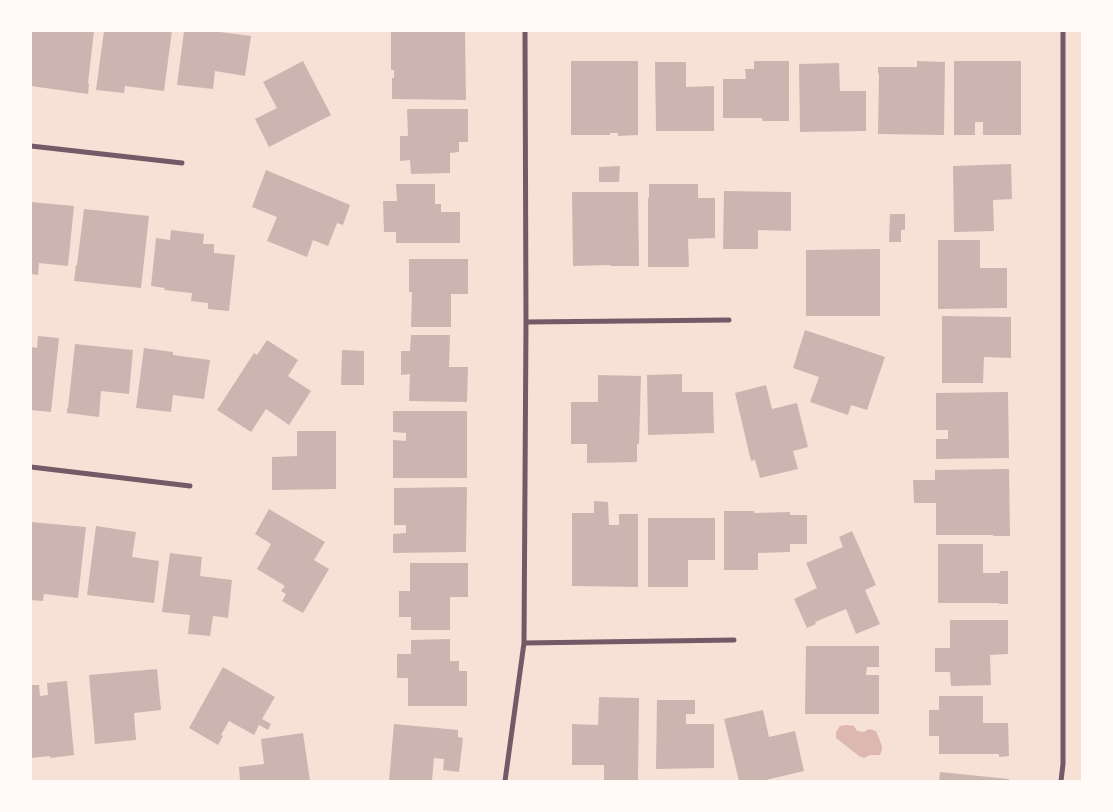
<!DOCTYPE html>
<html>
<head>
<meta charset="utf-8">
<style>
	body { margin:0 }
	#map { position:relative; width:1113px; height:812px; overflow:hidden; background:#f7e1d7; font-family:Literata,serif }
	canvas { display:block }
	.frame { position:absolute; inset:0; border:32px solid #fffaf5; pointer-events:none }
</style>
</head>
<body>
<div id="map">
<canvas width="1113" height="812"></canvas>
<div class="frame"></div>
</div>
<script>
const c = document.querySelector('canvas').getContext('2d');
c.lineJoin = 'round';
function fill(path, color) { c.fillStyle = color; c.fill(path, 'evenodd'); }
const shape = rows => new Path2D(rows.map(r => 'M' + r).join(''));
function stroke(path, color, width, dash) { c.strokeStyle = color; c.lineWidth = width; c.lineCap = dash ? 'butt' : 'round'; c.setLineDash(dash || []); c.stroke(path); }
const water = shape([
	[846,725,854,726,857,731,864,732,869,729,876,731,882,746,882,749,880,755,870,755,864,758,859,756,836,738,836,732,840,726]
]);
const building = shape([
	[31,31,94,31,88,83,89,84,88,94,31,86],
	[104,31,172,31,164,91,125,86,124,93,96,90],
	[184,31,212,31,251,36,245,76,215,71,213,89,177,85],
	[391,32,465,32,466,100,392,99,392,78,394,78,394,70,391,70],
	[303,61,331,115,269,147,255,119,277,108,263,82],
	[571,61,638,61,638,135,618,136,618,133,610,133,610,135,571,135],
	[754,61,789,61,789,121,762,121,762,118,723,118,723,79,746,79,745,69,754,69],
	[917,61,945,62,944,135,878,134,879,74,878,74,878,67,917,67],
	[954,61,1021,61,1021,135,983,135,983,122,975,122,975,135,954,135],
	[655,62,686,62,686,87,714,86,714,131,656,131],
	[839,63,840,91,866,91,866,131,800,132,799,64],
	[407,109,468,109,468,142,459,142,459,152,450,153,450,173,411,174,410,160,400,161,400,136,408,136],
	[1011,164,1012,199,993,200,994,231,954,232,953,166],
	[620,166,619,182,599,182,599,167],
	[266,170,350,205,343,225,337,223,328,246,313,240,307,257,267,241,277,217,252,207],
	[396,184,435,184,435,204,441,204,441,212,460,212,460,243,396,243,396,232,384,232,383,201,397,201],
	[649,184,698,184,698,198,715,198,715,238,688,239,689,267,648,267,648,198,649,198],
	[724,191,791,192,791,231,758,230,758,249,723,249],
	[572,192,638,192,639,266,610,266,610,265,573,266],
	[31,202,74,206,68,266,39,263,38,275,31,274],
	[84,209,149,216,141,288,74,281,76,265,77,265],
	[890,214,905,214,905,230,901,230,901,242,889,242],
	[171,230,204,234,203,244,214,244,214,253,235,255,229,311,208,309,208,303,191,301,192,293,164,290,165,288,151,286,156,238,170,240],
	[938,240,980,240,980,268,1007,268,1007,308,938,309],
	[880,249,880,316,806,316,806,250],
	[409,259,468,259,468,294,451,294,451,327,411,327,412,292,409,292],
	[942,316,1011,317,1011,358,984,357,983,383,942,383],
	[805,330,885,357,867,410,851,405,848,415,810,402,819,377,793,368],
	[411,335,450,335,449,367,468,367,467,402,409,401,410,374,401,375,401,351,410,351],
	[38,336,59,338,51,412,31,410,31,347,37,348],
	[267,340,298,360,288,376,311,391,289,425,266,409,251,432,217,410,254,353,257,355],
	[75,344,133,350,129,394,101,391,99,417,67,413,67,408,68,408],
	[144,348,173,352,173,355,210,360,204,399,173,395,171,412,136,408],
	[342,350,364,351,364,385,341,385],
	[682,374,682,392,713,392,714,433,648,435,647,375],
	[598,375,641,376,639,444,637,444,637,462,587,463,587,444,571,444,571,402,598,402],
	[766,385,772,409,797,403,808,447,793,451,798,469,760,478,755,460,751,461,735,393],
	[1008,392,1009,458,936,459,936,439,948,439,948,430,936,430,936,393],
	[393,411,467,411,467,478,393,478,393,440,406,441,406,433,393,432],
	[297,431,336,431,336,489,272,490,272,457,297,456],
	[1009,469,1010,536,993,536,993,535,936,535,936,503,914,503,913,480,935,480,935,470],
	[467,487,466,552,393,553,393,534,406,533,406,525,394,525,394,488],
	[594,501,608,502,609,525,619,525,619,514,638,514,638,587,572,586,572,513,594,513],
	[269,509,325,542,314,560,329,569,303,613,282,601,286,594,281,591,285,586,257,569,271,544,255,534],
	[724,511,754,511,754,513,790,512,790,515,807,515,807,544,790,544,790,552,758,553,758,570,724,570],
	[648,518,715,518,715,560,688,560,688,587,648,587],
	[31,522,86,527,78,598,44,594,43,601,31,600],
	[96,526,136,532,132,557,159,561,154,603,87,595],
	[852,531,876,585,865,590,880,624,856,634,846,609,815,622,816,624,807,628,794,599,817,588,806,563,843,547,839,537],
	[938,544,983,544,983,573,1000,573,1000,571,1008,571,1008,604,999,604,999,603,938,603],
	[170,553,202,557,200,576,232,580,228,618,213,616,210,636,188,634,190,615,162,612],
	[410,563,468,563,468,597,450,597,450,630,411,630,411,617,399,617,399,591,410,591],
	[950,620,1008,620,1008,654,990,655,991,685,951,686,950,672,935,672,935,648,950,648],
	[450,639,450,661,459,661,459,671,467,671,467,706,408,706,408,678,397,678,397,654,411,654,411,640],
	[806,646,879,646,879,667,867,667,866,675,879,675,879,714,805,714],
	[223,667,275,697,262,719,271,724,268,730,259,725,254,735,229,721,221,735,223,736,218,745,189,728],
	[157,669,161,710,134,713,136,740,95,744,89,675],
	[67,681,74,755,50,758,50,756,31,758,31,685,39,685,40,696,48,695,47,683],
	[939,696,983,696,983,723,1008,723,1009,756,999,757,999,754,939,754,939,736,929,736,929,710,939,710],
	[599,697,639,698,638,781,604,780,604,765,572,765,572,724,598,725],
	[657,700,695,700,695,714,686,714,686,724,714,724,714,768,656,769],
	[763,710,769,737,795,731,804,771,762,781,739,781,724,719],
	[394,724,458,730,458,737,463,738,459,772,443,770,444,759,434,758,432,781,389,781],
	[303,733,310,781,240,781,239,767,264,764,261,739],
	[940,772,1009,779,1009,781,939,781]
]);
const minor = shape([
	[31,146,182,163],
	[526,322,729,320],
	[31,467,190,486],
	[524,643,734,640],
	[505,781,524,643,526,322,525,31],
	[1061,781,1063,764,1063,31]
]);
fill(water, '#dcb8b0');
fill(building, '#ccb4b1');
stroke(minor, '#755966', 5);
</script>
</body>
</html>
